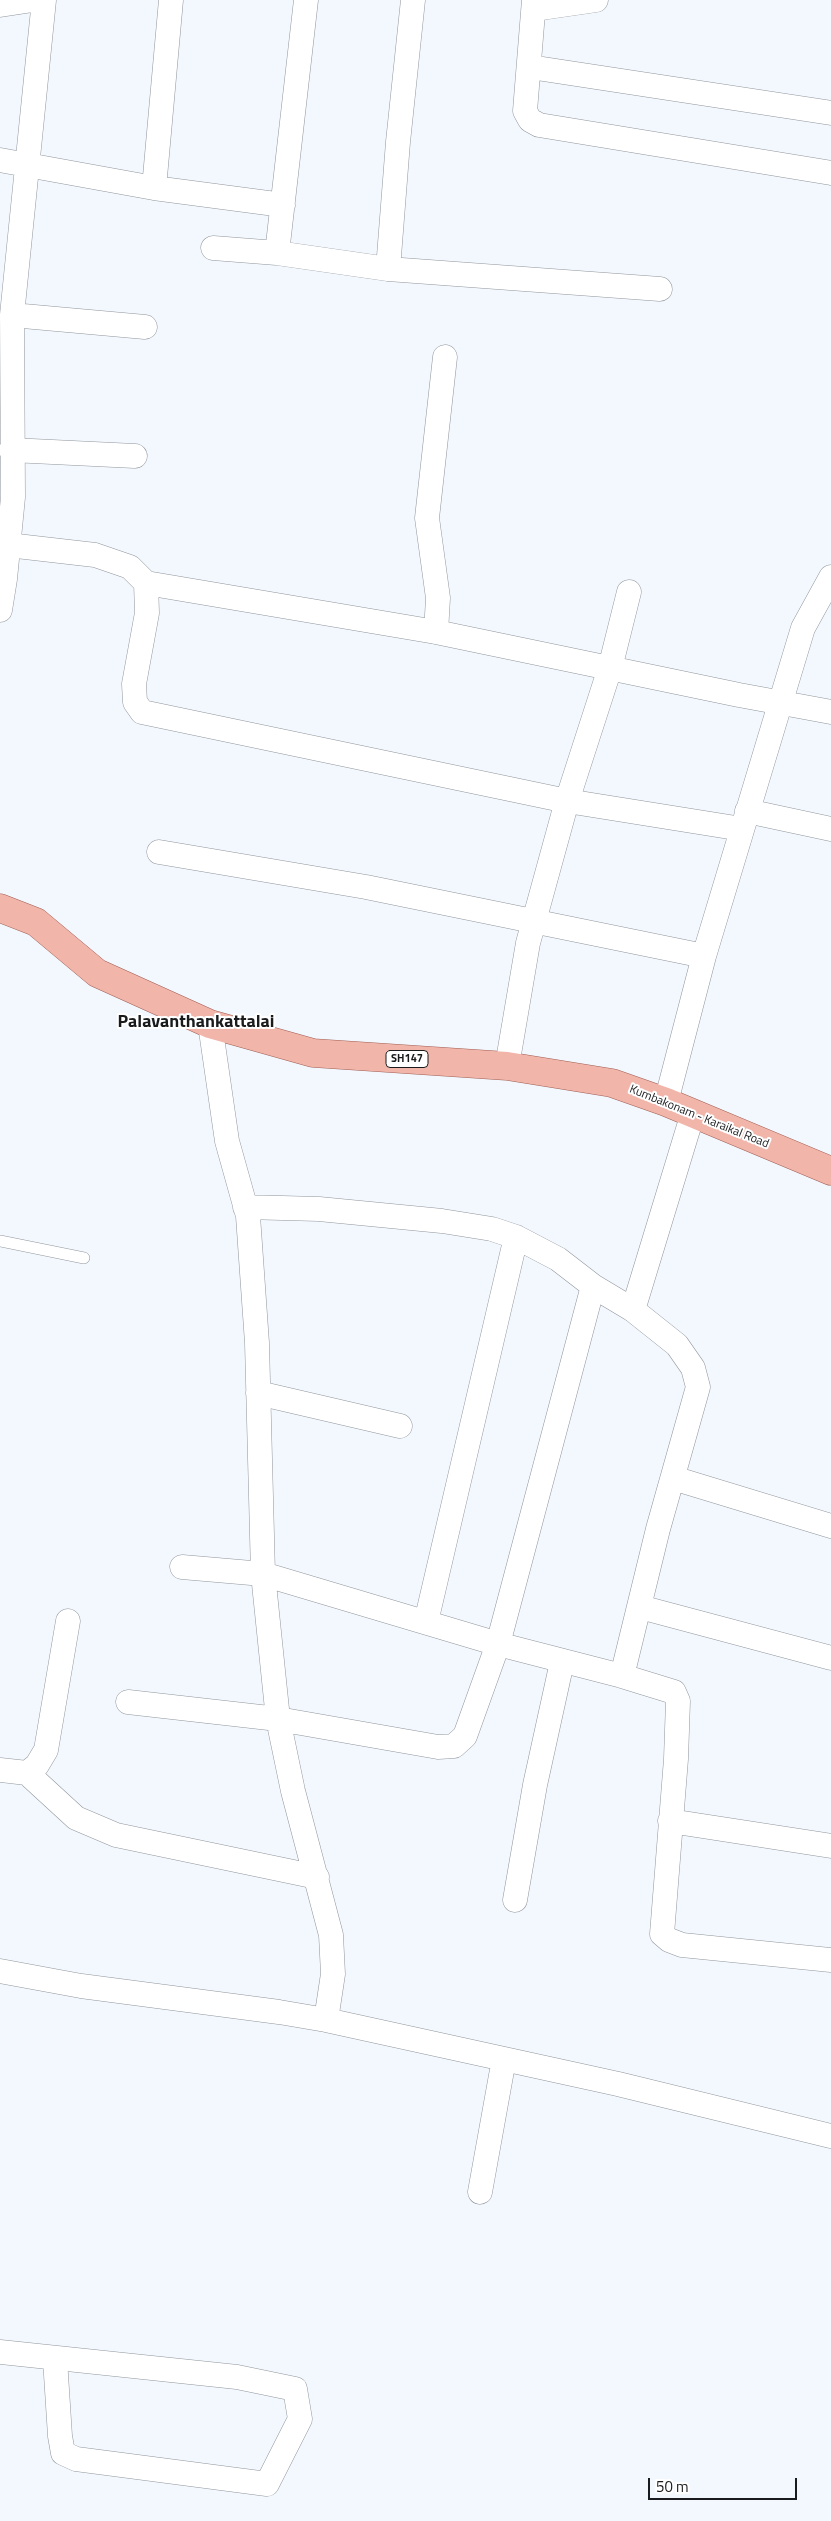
<!DOCTYPE html>
<html>
<head>
<meta charset="utf-8">
<style>
	body { margin:0 }
	#map { position:relative; width:831px; height:2521px; overflow:hidden; background:#f3f8ff; font-family:"Titillium Web",sans-serif }
	canvas { display:block }
	.scale { position:absolute; left:648px; top:2478px; width:149px; height:22px; box-sizing:border-box; border:2px solid #191b1d; border-top:0; padding-left:6px; font-size:15px; line-height:18px; white-space:nowrap; color:#191b1d; -webkit-text-stroke:4px #fff; paint-order:stroke }
</style>
</head>
<body>
<div id="map">
<canvas width="831" height="2521"></canvas>
<div class="scale">50 m</div>
</div>
<script>
const c = document.querySelector('canvas').getContext('2d');
c.lineJoin = 'round';
const shape = rows => new Path2D(rows.map(r => 'M' + r).join(''));
function stroke(path, color, width, dash) { c.strokeStyle = color; c.lineWidth = width; c.lineCap = dash ? 'butt' : 'round'; c.setLineDash(dash || []); c.stroke(path); }
function label(font, color, halo, rows, align = 'center') {
  c.font = font + ' "Titillium Web",sans-serif'; c.lineWidth = 4; c.setLineDash([]); c.textBaseline = 'middle'; c.strokeStyle = halo; c.fillStyle = color; for (const [text, x, y, turn = 0] of rows) {
    c.save(); c.translate(x, y); c.rotate((+turn || 0) * Math.PI / 180); c.textAlign = isNaN(turn) ? turn : align; if (halo) c.strokeText(text, 0, 0); c.fillText(text, 0, 0); c.restore();
  }
}
const lane = shape([
	[0,1241,84,1258]
]);
const street = shape([
	[534,0,525,111,530,120,539,125,831,173],
	[0,5,33,0],
	[534,9,596,0],
	[530,67,831,113],
	[0,160,154,188,283,205],
	[154,188,171,0],
	[213,248,277,253,388,269,660,289],
	[277,253,306,0],
	[388,269,398,142,413,0],
	[12,315,145,327],
	[11,450,135,456],
	[8,545,95,555,130,567,146,583,147,613,134,684,135,702,142,712,567,801,742,829],
	[146,583,436,632,739,695,831,712],
	[0,610,5,579,13,497,12,315,44,0],
	[436,632,438,598,427,518,445,357],
	[747,811,831,829],
	[159,852,366,887,704,956],
	[210,1024,227,1141,248,1216,257,1343,263,1574,278,1719,293,1791,331,1935,333,1974,326,2020],
	[507,1066,528,943,567,801,610,668,629,592],
	[666,1102,704,956,803,628,831,577],
	[245,1207,319,1209,442,1221,492,1229,516,1237,558,1259,593,1286,633,1310,677,1345,693,1368,698,1387,658,1529,622,1676],
	[633,1310,693,1113],
	[258,1393,400,1426],
	[673,1478,831,1526],
	[182,1567,263,1574,498,1644,622,1676,674,1692,678,1701,676,1759,662,1934,669,1940,682,1945,831,1960],
	[640,1607,831,1658],
	[426,1622,516,1237],
	[128,1702,278,1719,438,1747,454,1746,465,1736,498,1644,593,1286],
	[0,1770,27,1773,37,1765,46,1750,68,1621],
	[27,1773,76,1818,116,1835,317,1877],
	[670,1821,831,1846],
	[515,1900,535,1785,562,1662],
	[0,1971,81,1986,279,2012,326,2020,618,2084,831,2136],
	[480,2192,504,2059],
	[0,2352,237,2377,295,2389,300,2419,267,2484,76,2459,63,2453,60,2436,55,2359]
]);
const primary = shape([
	[0,908,36,922,97,973,210,1024,313,1053,507,1066,612,1083,666,1102,831,1171]
]);
const shields = [
	[407,1059,42]
];
const shieldNames = [
	["SH147",407,1059]
];
const streetNames = [
	["Kumbakonam - Karaikal Road",699,1117,22]
];
const districtNames = [
	["Palavanthankattalai",196,1023]
];
stroke(lane, '#91969c', 12);
stroke(street, '#91969c', 25);
stroke(primary, '#a05f54', 29);
stroke(lane, '#fff', 11);
stroke(street, '#fff', 24);
stroke(primary, '#f1b5aa', 28);
for (const [x, y, w] of shields) { const box = new Path2D(); box.roundRect(x - w / 2, y - 8.5, w, 17, 4); c.fillStyle = '#fff'; c.fill(box); stroke(box, '#191b1d', 1); }
label('bold 11px', '#191b1d', null, shieldNames);
label('12px', '#191b1d', '#fff', streetNames);
label('bold 18px', '#191b1d', '#fff', districtNames);
</script>
</body>
</html>
